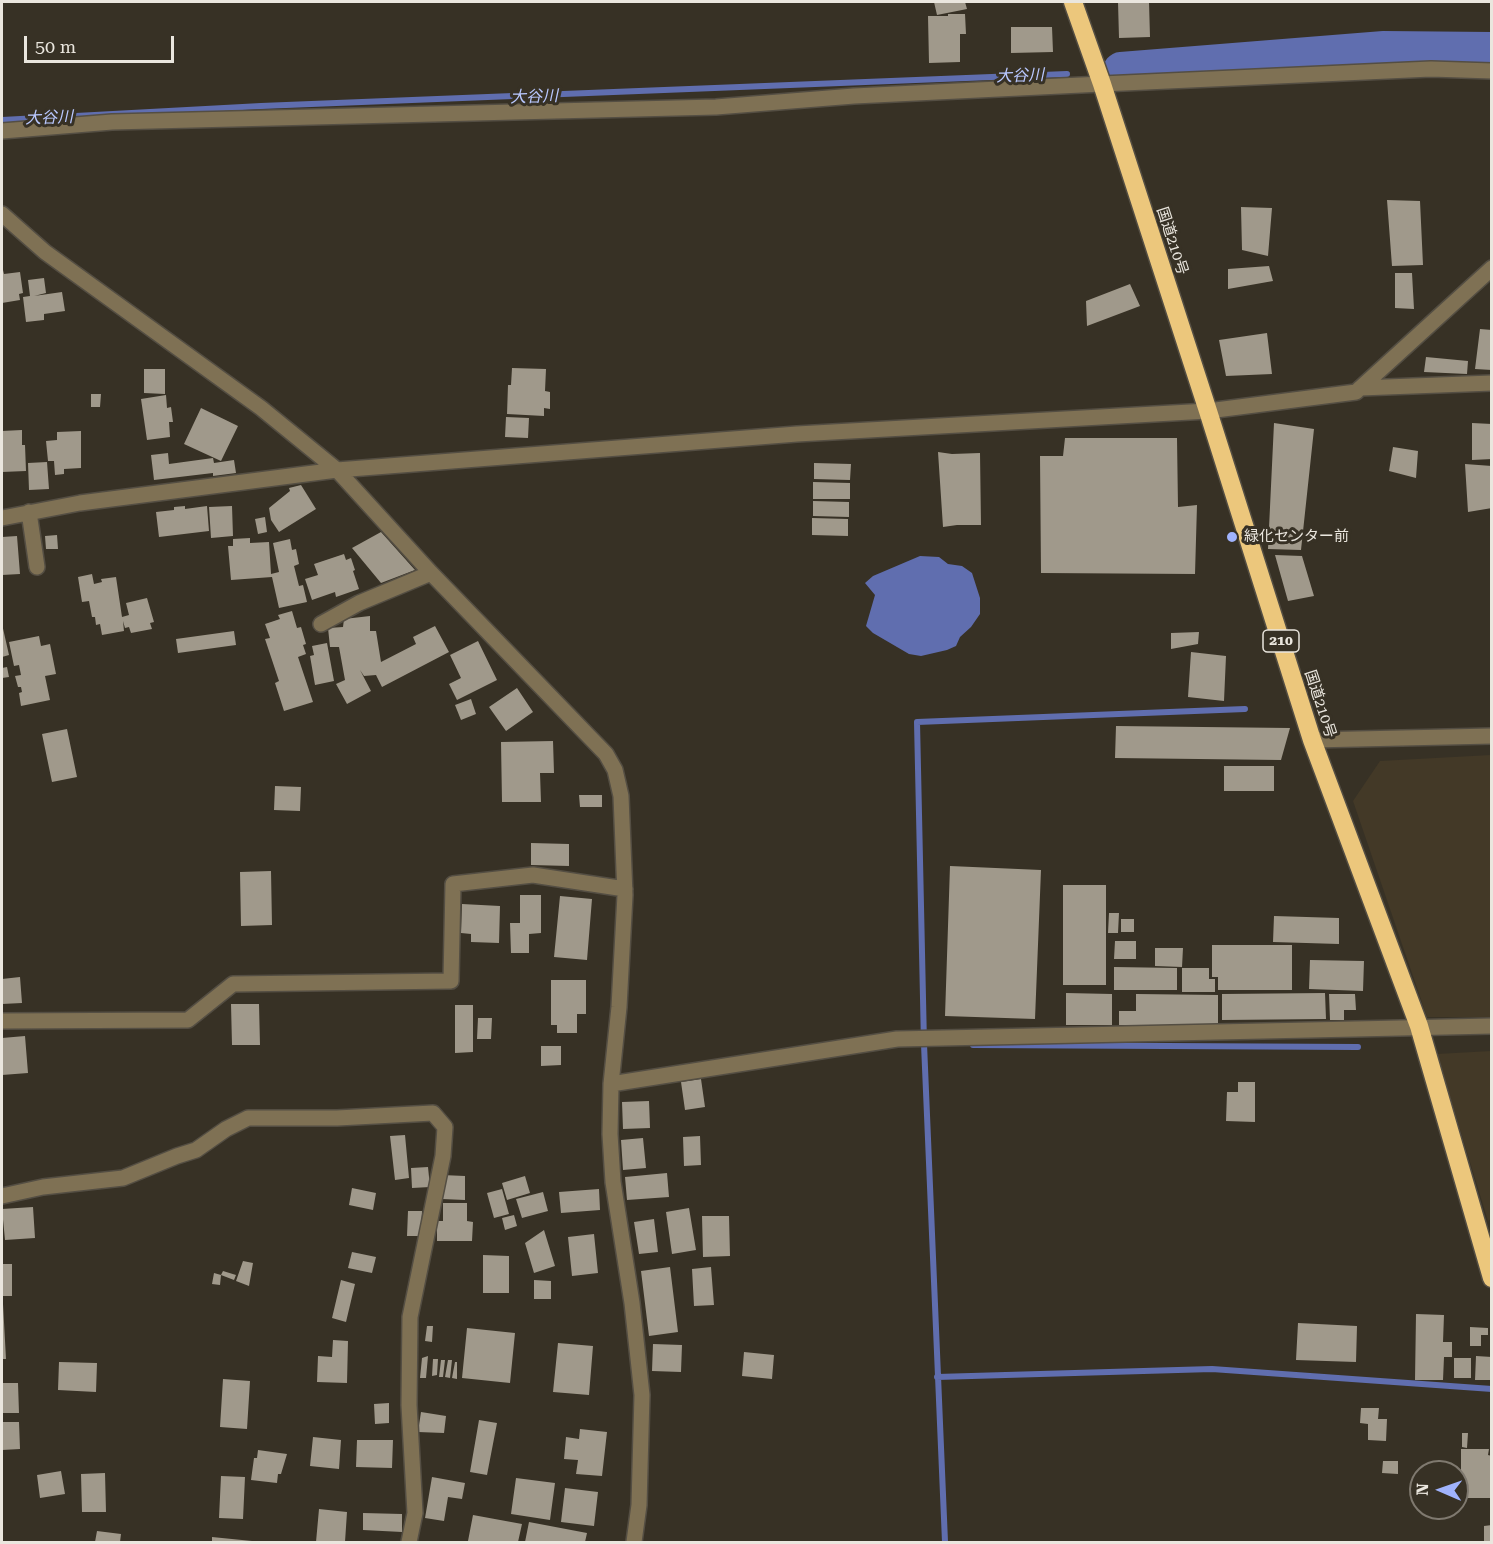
<!DOCTYPE html>
<html>
<head>
<meta charset="utf-8">
<style>
	body { margin:0 }
	#map { position:relative; width:1493px; height:1544px; overflow:hidden; background:#373125; font-family:"Roboto Serif",serif }
	canvas { display:block }
	.frame { position:absolute; inset:0; border:3px solid #eae6de; pointer-events:none }
	.north { position:absolute; left:1409px; top:1460px; width:60px; height:60px; box-sizing:border-box; background:#373125; border:2px solid #7f796f; border-radius:50%; rotate:272deg; font-size:16px; font-weight:700; line-height:24px; text-align:center; color:#eae6de }
	.north::after { content:''; display:block; margin:auto; width:21px; height:27px; background:#a0b3fd; clip-path:polygon(50% 0,100% 100%,50% 72%,0 100%) }
	.scale { position:absolute; left:24px; top:36px; width:150px; height:27px; box-sizing:border-box; border:3px solid #eae6de; border-top:0; padding-left:8px; font-size:18px; line-height:21px; white-space:nowrap; color:#eae6de; -webkit-text-stroke:4px #373125; paint-order:stroke }
</style>
</head>
<body>
<div id="map">
<canvas width="1493" height="1544"></canvas>
<div class="frame"></div>
<div class="north">N</div>
<div class="scale">50 m</div>
</div>
<script>
const c = document.querySelector('canvas').getContext('2d');
c.lineJoin = 'round';
function fill(path, color) { c.fillStyle = color; c.fill(path, 'evenodd'); }
const shape = rows => new Path2D(rows.map(r => 'M' + r).join(''));
function stroke(path, color, width, dash) { c.strokeStyle = color; c.lineWidth = width; c.lineCap = dash ? 'butt' : 'round'; c.setLineDash(dash || []); c.stroke(path); }
function label(font, color, halo, rows, align = 'center') {
  c.font = font + ' "Roboto Serif","Noto Sans JP",serif'; c.lineWidth = 6; c.setLineDash([]); c.textBaseline = 'middle'; c.strokeStyle = halo; c.fillStyle = color; for (const [text, x, y, turn = 0] of rows) {
    c.save(); c.translate(x, y); c.rotate((+turn || 0) * Math.PI / 180); c.textAlign = isNaN(turn) ? turn : align; if (halo) c.strokeText(text, 0, 0); c.fillText(text, 0, 0); c.restore();
  }
}
const built = shape([
	[1491,755,1491,1017,1427,1017,1353,801,1380,761],
	[1491,1051,1492,1218,1488,1221,1437,1054]
]);
const water = shape([
	[920,556,939,557,948,564,962,566,972,573,980,598,980,614,971,627,960,637,956,646,947,650,921,656,909,654,873,633,866,626,875,595,865,583,873,576]
]);
const stream = shape([
	[2,120,261,106,1067,74],
	[973,1045,1358,1047],
	[937,1377,1212,1369,1492,1389],
	[945,1542,924,1044,917,722,1245,709]
]);
const river = shape([
	[1121,70,1384,49,1492,50]
]);
const building = shape([
	[934,2,965,2,967,9,937,15],
	[1118,2,1149,2,1150,37,1119,38],
	[948,14,965,14,966,34,960,34,960,62,929,63,928,16,948,16],
	[1011,27,1052,27,1053,52,1011,53],
	[1387,200,1420,201,1423,265,1392,266],
	[1241,207,1272,208,1268,256,1242,250],
	[2,266,4,274,20,272,23,293,19,294,20,300,2,303],
	[1269,266,1273,281,1228,289,1228,269],
	[1395,273,1412,273,1414,309,1395,308],
	[44,278,46,293,34,296,62,292,65,311,44,314,44,320,26,322,23,297,30,296,28,280],
	[1130,284,1140,306,1087,326,1086,301],
	[1480,329,1492,330,1492,370,1475,369],
	[1267,333,1272,374,1226,376,1219,340],
	[1426,357,1468,361,1467,374,1424,372],
	[512,368,546,369,545,391,550,392,550,409,544,408,544,416,507,414,508,385,511,385],
	[144,369,165,369,165,394,144,393],
	[91,394,101,394,100,407,91,407],
	[166,395,167,408,171,407,173,422,169,422,170,437,147,440,141,399],
	[201,408,238,426,221,461,184,444],
	[506,417,529,418,528,438,505,437],
	[1274,423,1314,429,1301,550,1268,549],
	[1472,423,1492,424,1492,459,1472,460],
	[22,430,22,445,25,445,26,471,2,472,2,431],
	[81,431,81,468,64,469,64,474,55,475,54,461,48,461,46,441,57,440,57,432],
	[1065,438,1177,438,1178,507,1197,505,1195,574,1041,573,1040,456,1063,456],
	[1393,447,1418,451,1416,478,1389,471],
	[938,452,952,454,980,453,981,525,957,525,943,527],
	[168,453,169,464,213,458,214,463,234,460,236,473,213,476,213,473,154,480,151,455],
	[47,462,49,489,29,490,28,463],
	[814,463,851,464,850,480,814,479],
	[1465,464,1492,466,1492,508,1468,512],
	[813,482,850,483,850,499,813,499],
	[301,485,316,509,279,532,271,520,269,508,290,491,289,488],
	[813,501,849,502,849,517,813,516],
	[185,506,185,509,207,506,209,531,159,537,156,512,174,510,174,507],
	[232,506,233,536,211,538,209,507],
	[265,517,267,532,258,534,255,519],
	[812,518,848,519,848,536,812,535],
	[381,532,415,570,381,583,352,548],
	[57,535,58,549,46,549,45,536],
	[17,536,20,574,2,575,2,537],
	[250,538,250,543,269,542,271,574,279,572,273,543,290,539,292,550,296,549,299,564,294,566,299,586,303,585,307,602,279,608,272,577,231,580,228,546,233,546,233,539],
	[344,554,346,560,351,558,355,570,353,571,359,589,336,597,335,592,312,600,305,579,318,575,314,564],
	[1275,555,1302,556,1314,596,1288,601],
	[92,574,94,584,102,582,101,579,116,577,122,617,129,615,126,603,147,598,154,622,150,623,152,629,131,633,129,627,125,628,123,621,124,631,102,635,100,624,96,625,95,617,92,617,89,601,82,602,78,577],
	[292,611,297,628,301,627,306,644,303,645,306,654,298,657,313,702,284,711,275,683,279,681,265,639,270,638,265,624,280,619,278,615],
	[370,616,370,631,376,631,381,662,416,644,413,637,435,626,449,652,382,687,376,675,364,676,360,670,371,691,347,704,336,684,345,680,339,647,330,647,328,628,343,627,344,619],
	[2,624,9,655,2,657],
	[234,631,236,645,178,653,176,639],
	[1199,632,1198,644,1171,649,1171,633],
	[39,636,41,646,50,644,56,674,45,676,50,700,21,706,19,693,22,692,21,687,18,687,15,676,21,675,19,665,14,666,9,642],
	[478,641,497,680,457,700,449,684,461,678,450,655],
	[327,643,334,681,315,685,310,656,314,655,312,646],
	[1191,652,1226,656,1224,701,1188,697],
	[7,667,9,677,2,678,2,668],
	[517,688,533,712,506,731,489,707],
	[471,699,476,714,461,720,455,705],
	[1116,726,1290,728,1281,760,1115,758],
	[67,729,77,777,52,782,42,734],
	[553,741,554,773,540,773,541,802,502,802,501,742],
	[1224,766,1274,766,1274,791,1224,791],
	[275,786,301,787,300,811,274,810],
	[579,795,602,795,602,807,580,807],
	[531,843,569,844,569,866,531,865],
	[950,866,1041,870,1035,1019,945,1016],
	[271,871,272,925,241,926,240,872],
	[1063,885,1106,885,1106,985,1063,985],
	[520,895,541,895,541,933,529,934,529,953,511,953,510,923,520,923],
	[560,896,592,899,587,960,554,957],
	[462,904,500,906,499,943,471,942,471,934,461,933],
	[1109,913,1119,913,1118,933,1108,933],
	[1274,916,1339,918,1339,944,1273,942],
	[1121,919,1134,919,1134,932,1121,932],
	[1115,941,1136,941,1136,959,1114,959],
	[1212,945,1292,945,1292,990,1218,990,1218,977,1212,977],
	[1155,948,1183,948,1182,967,1155,966],
	[1310,960,1364,961,1363,991,1309,989],
	[1114,967,1177,968,1177,990,1114,990],
	[1182,968,1209,968,1209,979,1215,979,1215,992,1182,992],
	[20,977,22,1003,2,1004,2,979],
	[551,980,586,980,586,1014,577,1014,577,1033,557,1033,557,1025,551,1025],
	[1066,993,1112,994,1112,1025,1066,1025],
	[1325,993,1326,1019,1222,1020,1222,994],
	[1136,994,1218,995,1218,1026,1119,1025,1119,1011,1136,1011],
	[1329,994,1355,994,1356,1010,1344,1010,1344,1020,1330,1020],
	[231,1004,259,1004,260,1045,232,1045],
	[455,1005,473,1005,473,1052,455,1053],
	[478,1018,492,1018,491,1039,477,1039],
	[25,1036,28,1073,2,1075,2,1038],
	[541,1046,561,1046,561,1065,541,1066],
	[701,1079,705,1107,685,1110,681,1082],
	[1238,1082,1255,1082,1255,1122,1226,1121,1227,1092,1238,1092],
	[649,1101,650,1128,623,1129,622,1102],
	[405,1135,409,1178,395,1180,390,1136],
	[700,1136,701,1165,684,1166,683,1137],
	[643,1138,646,1168,623,1170,621,1140],
	[428,1167,430,1187,412,1188,411,1168],
	[667,1173,669,1197,627,1200,625,1177],
	[442,1175,465,1176,465,1200,442,1199],
	[525,1176,530,1193,507,1200,502,1183],
	[352,1188,376,1193,373,1210,349,1205],
	[502,1189,509,1214,494,1218,487,1193],
	[599,1189,600,1210,561,1213,559,1192],
	[543,1192,548,1211,522,1218,516,1199],
	[443,1203,467,1203,467,1221,473,1222,472,1241,437,1241,437,1221,443,1221],
	[33,1207,35,1238,5,1240,2,1209],
	[689,1208,696,1250,672,1254,666,1212],
	[408,1211,422,1211,421,1236,407,1236],
	[514,1215,517,1226,505,1230,502,1218],
	[702,1216,729,1216,730,1256,703,1257],
	[654,1219,658,1252,639,1254,634,1222],
	[544,1230,555,1266,534,1273,525,1243],
	[594,1234,598,1273,572,1276,568,1237],
	[352,1252,376,1257,372,1273,348,1268],
	[483,1255,509,1256,509,1293,483,1293],
	[243,1261,253,1263,249,1286,236,1281],
	[2,1264,12,1264,12,1296,2,1296],
	[670,1267,678,1332,649,1336,641,1271],
	[711,1267,714,1305,694,1306,692,1269],
	[223,1271,236,1275,234,1280,221,1275],
	[214,1273,221,1275,220,1285,212,1284],
	[341,1280,355,1284,346,1322,332,1318],
	[534,1280,551,1281,551,1299,534,1299],
	[2,1304,3,1304,6,1359,2,1359],
	[1416,1314,1444,1315,1443,1342,1452,1342,1452,1357,1444,1357,1443,1380,1415,1380],
	[1298,1323,1357,1326,1356,1362,1296,1360],
	[427,1326,433,1326,432,1342,425,1341],
	[1470,1327,1488,1328,1488,1335,1481,1335,1481,1346,1470,1346],
	[467,1328,515,1333,510,1383,462,1378],
	[333,1340,348,1341,347,1383,317,1382,318,1356,332,1357],
	[558,1343,593,1346,589,1395,553,1392],
	[653,1344,682,1345,681,1372,652,1371],
	[744,1352,774,1355,772,1379,742,1376],
	[428,1356,426,1378,420,1378,422,1358],
	[1476,1356,1492,1357,1492,1380,1475,1380],
	[1454,1358,1471,1358,1471,1378,1454,1378],
	[433,1359,438,1359,437,1375,432,1376],
	[441,1360,445,1360,443,1377,439,1377],
	[448,1360,452,1360,450,1378,445,1377],
	[59,1362,97,1363,96,1392,58,1390],
	[455,1362,457,1362,457,1379,452,1378],
	[223,1379,250,1381,247,1429,220,1427],
	[2,1383,18,1383,19,1413,2,1413],
	[389,1403,389,1423,375,1424,374,1404],
	[1361,1408,1379,1408,1378,1419,1387,1419,1386,1441,1368,1440,1368,1424,1360,1423],
	[421,1412,446,1416,444,1433,418,1432],
	[479,1420,497,1423,487,1475,470,1472],
	[2,1422,19,1422,20,1449,2,1450],
	[580,1429,607,1432,602,1476,576,1474,578,1460,564,1459,566,1437,579,1439],
	[1462,1433,1468,1433,1467,1448,1462,1447],
	[313,1437,341,1440,339,1469,310,1466],
	[357,1440,393,1440,392,1468,356,1467],
	[1461,1449,1489,1449,1488,1455,1492,1456,1491,1498,1461,1498],
	[258,1450,287,1454,281,1474,278,1474,277,1483,251,1480,254,1458,257,1458],
	[1383,1461,1398,1461,1398,1474,1382,1473],
	[61,1471,65,1494,40,1498,37,1475],
	[105,1473,106,1512,82,1512,81,1474],
	[221,1476,245,1477,243,1519,219,1518],
	[432,1477,465,1483,462,1499,448,1497,444,1521,425,1518],
	[516,1478,555,1483,550,1520,511,1514],
	[565,1488,598,1492,594,1526,561,1522],
	[319,1509,347,1512,345,1542,316,1542],
	[363,1513,402,1514,402,1532,363,1530],
	[473,1515,522,1524,518,1542,468,1541],
	[529,1522,587,1533,585,1542,525,1542],
	[1492,1525,1492,1542,1484,1542,1484,1526],
	[97,1531,121,1534,120,1542,95,1542],
	[212,1537,252,1541,252,1542,212,1542]
]);
const minor = shape([
	[2,131,112,122,716,107,854,96,1102,84,1431,69,1492,71],
	[2,214,45,252,261,408,337,470,431,573,606,754,615,770,621,796,625,895,619,1007,611,1084,610,1134,613,1182,632,1303,642,1395,639,1505,634,1542],
	[1360,388,1492,383],
	[29,512,37,567],
	[2,518,80,503,337,470,797,434,1208,411,1356,392,1492,268],
	[321,624,359,603,431,573],
	[1312,740,1492,736],
	[2,1021,188,1020,233,984,451,981,453,884,533,875,625,889],
	[611,1084,897,1039,1492,1026],
	[2,1196,43,1187,123,1178,177,1156,196,1150,226,1129,248,1118,337,1118,433,1113,445,1127,443,1156,410,1317,409,1405,415,1513,409,1542]
]);
const highway = shape([
	[1073,2,1102,84,1208,411,1312,740,1419,1026,1492,1278]
]);
const markers = [
	[1232,537,6,"#a0b3fd"]
];
const shields = [
	[1281,641,36]
];
const shieldNames = [
	["210",1281,641]
];
const streetNames = [
	["国道210号",1172,241,72],
	["国道210号",1320,704,72]
];
const poiNames = [
	["緑化センター前",1244,537]
];
const waterNames = [
	["大谷川",1020,76,-2],
	["大谷川",534,97,-2],
	["大谷川",49,118,-2]
];
fill(built, '#433927');
fill(water, '#606eaf');
stroke(stream, '#606eaf', 6);
stroke(river, '#606eaf', 36);
fill(building, '#a0998b');
stroke(minor, '#544e43', 18);
stroke(highway, '#544e43', 21);
stroke(minor, '#7f7154', 15);
stroke(highway, '#ecc77c', 18);
for (const [x, y, r, color] of markers) { const dot = new Path2D(); dot.arc(x, y, r, 0, 2 * Math.PI); c.fillStyle = color; c.fill(dot); stroke(dot, '#373125', 2); }
for (const [x, y, w] of shields) { const box = new Path2D(); box.roundRect(x - w / 2, y - 11, w, 22, 4.5); c.fillStyle = '#373125'; c.fill(box); stroke(box, '#eae6de', 1.5); }
label('bold 14px', '#eae6de', null, shieldNames);
label('15px', '#eae6de', '#373125', streetNames);
label('15px', '#eae6de', '#373125', poiNames, 'left');
label('italic 16px', '#b9c8ff', '#373125', waterNames);
</script>
</body>
</html>
